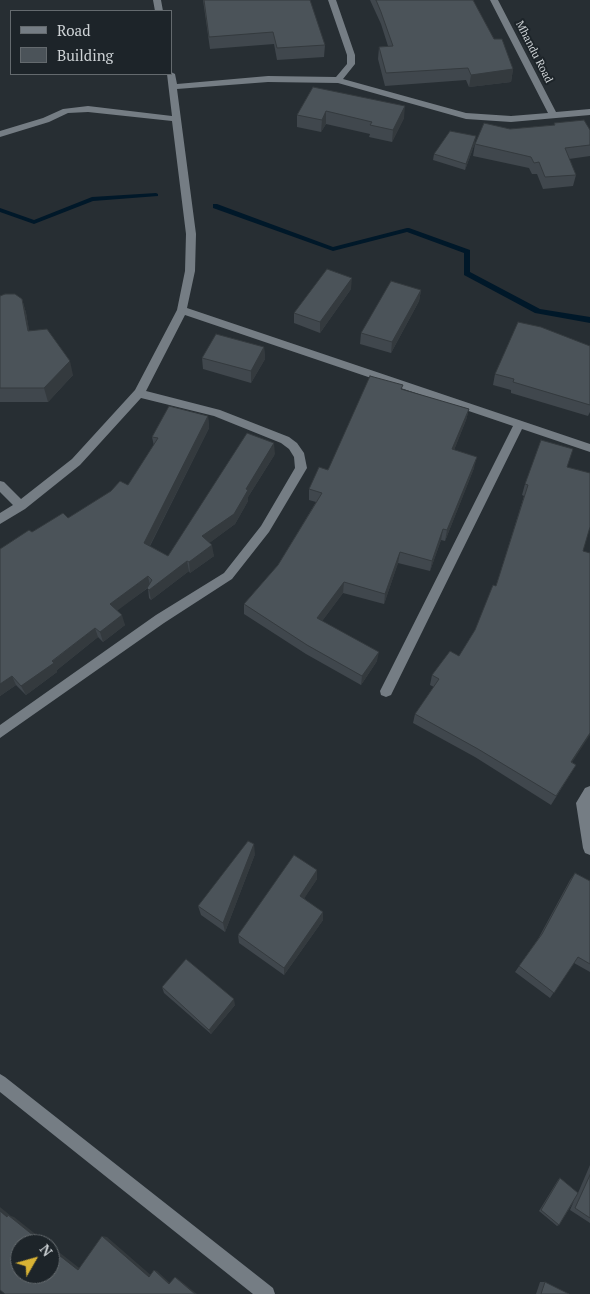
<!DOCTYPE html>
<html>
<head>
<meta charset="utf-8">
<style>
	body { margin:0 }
	#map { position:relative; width:590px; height:1294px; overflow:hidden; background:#272e33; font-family:"PT Serif",serif }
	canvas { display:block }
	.legend { position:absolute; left:10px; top:10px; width:162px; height:65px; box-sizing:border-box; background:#1d2429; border:1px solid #646a6e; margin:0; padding:6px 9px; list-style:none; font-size:15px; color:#ced3d6 }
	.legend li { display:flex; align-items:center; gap:10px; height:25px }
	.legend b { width:25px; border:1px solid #646a6e }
	.north { position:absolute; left:10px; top:1234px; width:50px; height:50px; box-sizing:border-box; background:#1d2429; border:1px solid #646a6e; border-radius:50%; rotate:52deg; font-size:14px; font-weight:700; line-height:20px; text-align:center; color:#ced3d6 }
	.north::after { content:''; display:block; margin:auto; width:18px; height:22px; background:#d9b334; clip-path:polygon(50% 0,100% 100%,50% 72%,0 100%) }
</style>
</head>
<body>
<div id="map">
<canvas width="590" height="1294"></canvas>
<ul class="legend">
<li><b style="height:6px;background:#757d84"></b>Road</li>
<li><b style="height:14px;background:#4b5359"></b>Building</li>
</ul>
<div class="north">N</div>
</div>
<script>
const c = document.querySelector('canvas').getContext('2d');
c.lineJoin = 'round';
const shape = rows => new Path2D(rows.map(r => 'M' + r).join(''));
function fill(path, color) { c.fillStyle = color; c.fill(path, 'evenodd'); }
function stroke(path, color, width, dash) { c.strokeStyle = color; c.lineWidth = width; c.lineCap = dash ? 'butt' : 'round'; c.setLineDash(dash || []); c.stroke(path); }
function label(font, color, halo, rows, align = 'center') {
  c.font = font + ' "PT Serif",serif'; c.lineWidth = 4; c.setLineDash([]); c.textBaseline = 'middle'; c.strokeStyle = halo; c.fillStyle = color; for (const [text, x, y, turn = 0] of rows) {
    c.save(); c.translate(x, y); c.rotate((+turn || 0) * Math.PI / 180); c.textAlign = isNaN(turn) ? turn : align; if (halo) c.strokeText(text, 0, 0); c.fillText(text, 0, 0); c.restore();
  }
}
const stream = shape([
	[156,193,158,194,158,196,93,201,34,224,0,212,0,208,34,220,92,197,156,193],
	[213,204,217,204,333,247,407,228,409,228,470,250,470,272,540,309,590,317,590,323,535,313,464,275,464,253,407,232,333,251,213,208,213,204]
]);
const street = shape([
	[153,0,161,0,163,11,155,11,153,0],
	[328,0,336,0,355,55,355,64,343,79,466,113,511,116,548,113,490,0,498,0,556,112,590,109,590,115,511,122,466,119,338,83,268,82,177,89,196,234,195,271,187,308,590,444,590,452,522,429,391,695,386,697,381,695,380,691,513,426,185,315,146,391,220,410,289,437,297,443,304,453,307,468,269,532,232,579,164,623,0,738,0,725,156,615,224,573,261,526,295,468,294,457,289,449,281,443,214,416,141,398,80,465,25,509,0,524,0,513,13,505,0,492,0,481,4,482,21,499,72,459,135,390,177,310,185,271,186,234,172,121,88,112,68,113,49,122,0,137,0,131,43,118,63,109,88,106,172,116,167,74,171,74,171,72,175,74,177,84,268,76,336,77,347,64,347,55,328,0],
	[590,786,590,855,585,853,583,848,576,803,585,788,590,786],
	[0,1074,5,1077,273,1288,275,1294,253,1294,0,1092,0,1074]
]);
const wall = shape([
	[203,0,310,0,325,45,324,57,277,60,274,44,210,49],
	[370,0,473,0,494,39,513,69,511,82,469,87,466,80,385,86,378,59,379,47,388,46,381,24],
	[313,87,404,118,392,142,369,137,370,134,326,124,321,132,297,127,297,115],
	[554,123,590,130,590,156,569,159,576,175,573,186,543,189,537,174,532,174,529,168,473,156,475,144,510,129,554,125],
	[475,143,465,170,433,160,434,154],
	[351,289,320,333,294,323,294,313],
	[421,290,419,301,391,353,360,344,361,333],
	[0,296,22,299,26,313,29,331,73,375,48,402,0,402],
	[590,346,590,412,588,416,511,393,511,390,493,385,495,374],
	[264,347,265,359,251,383,203,369,202,358],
	[402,390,469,409,466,420,454,450,474,468,445,541,441,540,430,571,398,563,384,604,343,593,322,621,377,661,361,685,306,654,244,614,244,604,278,565,316,502,309,500,309,489],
	[208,416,209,428,150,546,168,556,275,454,248,497,248,501,235,524,209,543,214,556,190,573,189,571,151,600,149,598,148,588,117,610,125,625,103,642,98,637,57,670,57,672,26,695,16,685,0,696,0,549,32,532,68,518,128,485,154,446,152,437],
	[567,467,583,551,572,762,576,765,551,805,475,757,413,723,415,714,434,687,430,685,432,675,459,656,475,630,496,586,524,496,522,495,525,484],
	[255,854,225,932,201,915,198,906],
	[317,870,317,879,304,898,323,920,284,975,239,943,238,935],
	[575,873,590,881,590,972,574,963,550,998,515,972,538,939,570,880],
	[162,987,235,1005,211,1034,164,993],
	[590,1165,590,1223,570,1210,574,1201,559,1225,557,1226,539,1211,558,1180,560,1178,578,1193],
	[540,1282,545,1282,569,1294,536,1294]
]);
const shadedWall = shape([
	[513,69,511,82,469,87,471,75],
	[405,106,404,118,392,142,393,130],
	[326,111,326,124,321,132,322,120],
	[476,136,475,143,465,170,466,164],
	[352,278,351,289,320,333,320,322],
	[421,290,419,301,391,353,392,342],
	[22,299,26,313,32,345,28,331],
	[264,347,265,359,251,383,251,371],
	[70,361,73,375,48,402,44,388],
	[469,409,466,420,450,460,452,449],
	[208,416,209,428,146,553,144,543],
	[274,443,275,454,248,497,248,501,235,524,204,547,202,536,246,489],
	[477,457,474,468,445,541,447,530],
	[443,529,441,540,430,571,432,561],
	[212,545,214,556,190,573,189,562],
	[400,552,398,563,384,604,385,594],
	[187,561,189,571,151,600,149,590],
	[148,576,150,586,113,614,110,604],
	[344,582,343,593,317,628,317,618],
	[122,615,125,625,103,642,100,632],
	[95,628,98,637,57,670,57,672,26,695,21,686],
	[379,652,377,661,361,685,362,676],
	[12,676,16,685,0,696,0,684],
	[590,733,590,735,567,770,571,762],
	[254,844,255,854,225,932,223,923],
	[317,870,317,879,300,905,300,896],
	[323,912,323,920,284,975,284,968],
	[234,999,235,1005,211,1034,209,1030],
	[0,1207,11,1216,14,1217,48,1244,44,1244,7,1217,0,1211],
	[102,1236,107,1237,153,1277,149,1277],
	[50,1245,83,1271,78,1270,50,1248],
	[154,1270,157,1271,172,1285,169,1284],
	[175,1277,177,1278,197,1294,195,1294]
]);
const building = shape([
	[204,0,310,0,325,45,277,48,273,32,209,37,204,0],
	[376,0,473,0,494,39,502,39,513,69,471,75,468,68,386,73,379,47,393,46,381,12,376,0],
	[313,87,405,106,393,130,370,125,372,122,326,111,322,120,297,115,313,87],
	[584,120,590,130,590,145,565,148,576,175,545,177,539,162,534,163,531,157,475,144,484,123,510,129,555,125,554,123,584,120],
	[450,131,476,136,466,164,434,154,450,131],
	[327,269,352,278,320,322,294,313,327,269],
	[391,281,421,290,392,342,361,333,391,281],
	[5,294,15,294,22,299,28,331,47,329,70,361,44,388,0,388,0,296,5,294],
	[518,322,541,327,590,346,590,405,513,382,514,379,495,374,518,322],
	[216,334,264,347,251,371,202,358,216,334],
	[370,376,403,385,401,389,469,409,452,449,477,457,447,530,443,529,432,561,400,552,385,594,344,582,317,618,379,652,362,676,307,645,244,604,278,565,322,493,309,489,319,467,328,470,370,376],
	[169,406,208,416,144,543,168,556,247,433,274,443,246,489,248,490,234,514,202,536,212,545,189,562,187,561,149,590,147,588,152,580,148,576,110,604,122,615,100,632,95,628,52,661,54,663,21,686,12,676,0,684,0,549,29,530,32,532,63,513,68,518,111,491,120,481,128,485,158,438,152,437,169,406],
	[541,440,573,449,567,467,590,473,590,527,583,551,590,553,590,733,571,762,576,765,556,796,478,749,415,714,439,679,432,675,450,651,459,656,475,630,493,585,496,586,528,485,525,484,541,440],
	[248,841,254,844,223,923,198,906,248,841],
	[294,855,317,870,300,896,323,912,284,968,238,935,294,855],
	[575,873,590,881,590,964,578,957,554,993,519,966,542,934,575,873],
	[186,959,234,999,209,1030,162,987,186,959],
	[590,1175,590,1218,575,1208,590,1175],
	[560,1178,578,1193,559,1225,541,1210,560,1178],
	[0,1211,7,1217,8,1215,44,1244,20,1244,20,1274,50,1274,50,1248,78,1270,102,1236,149,1277,154,1270,169,1284,175,1277,195,1294,5,1294,0,1290,0,1211],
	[545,1282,569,1294,541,1294,545,1282]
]);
const farStreetnames = [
	["Mhandu Road",534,52,63]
];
fill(stream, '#001829');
fill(street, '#757d84');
fill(wall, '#40474d');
fill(shadedWall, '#343a3e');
fill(building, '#4b5359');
stroke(building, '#343a3e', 1);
label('11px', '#ced3d6', '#1d2429', farStreetnames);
</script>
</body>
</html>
